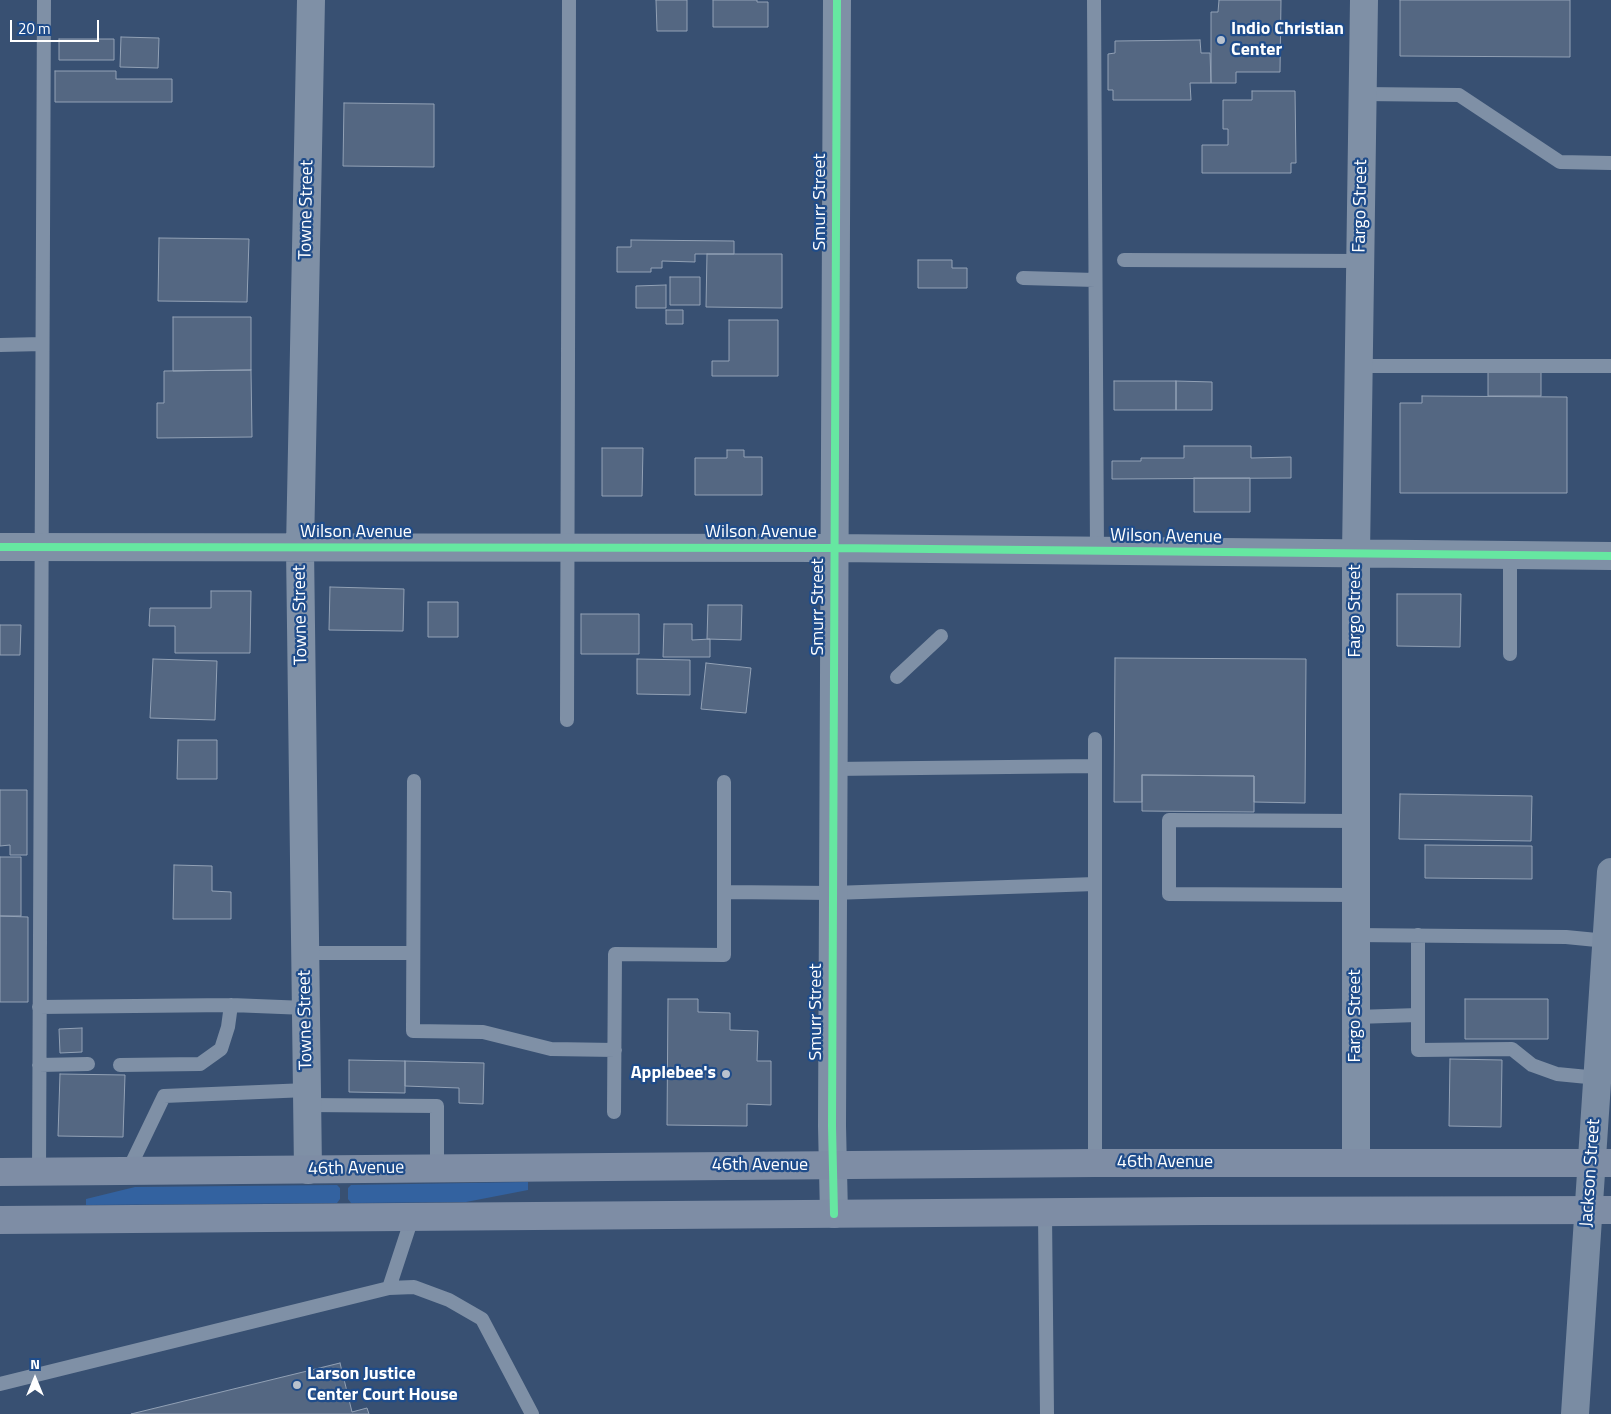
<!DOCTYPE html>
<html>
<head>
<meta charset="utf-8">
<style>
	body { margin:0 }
	#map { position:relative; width:1611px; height:1414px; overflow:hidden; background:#385072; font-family:"Titillium Web",sans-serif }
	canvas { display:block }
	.north { position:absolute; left:10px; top:1354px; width:50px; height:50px; -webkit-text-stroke:4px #1f4c8a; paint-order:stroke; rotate:0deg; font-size:14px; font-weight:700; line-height:20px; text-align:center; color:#fff }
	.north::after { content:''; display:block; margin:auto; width:18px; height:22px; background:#fff; clip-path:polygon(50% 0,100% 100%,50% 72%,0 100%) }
	.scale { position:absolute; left:10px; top:20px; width:89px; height:22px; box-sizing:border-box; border:2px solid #fff; border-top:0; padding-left:6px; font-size:15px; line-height:18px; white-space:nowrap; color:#fff; -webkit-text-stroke:4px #1f4c8a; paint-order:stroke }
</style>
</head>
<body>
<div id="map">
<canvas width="1611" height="1414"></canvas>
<div class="north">N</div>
<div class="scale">20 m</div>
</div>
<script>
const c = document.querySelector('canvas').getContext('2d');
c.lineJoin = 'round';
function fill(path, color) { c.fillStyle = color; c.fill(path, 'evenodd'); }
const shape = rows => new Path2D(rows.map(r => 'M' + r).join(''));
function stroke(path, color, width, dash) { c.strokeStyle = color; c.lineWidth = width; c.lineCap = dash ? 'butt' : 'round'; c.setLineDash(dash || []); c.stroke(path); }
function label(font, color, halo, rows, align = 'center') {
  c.font = font + ' "Titillium Web",sans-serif'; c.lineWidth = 4.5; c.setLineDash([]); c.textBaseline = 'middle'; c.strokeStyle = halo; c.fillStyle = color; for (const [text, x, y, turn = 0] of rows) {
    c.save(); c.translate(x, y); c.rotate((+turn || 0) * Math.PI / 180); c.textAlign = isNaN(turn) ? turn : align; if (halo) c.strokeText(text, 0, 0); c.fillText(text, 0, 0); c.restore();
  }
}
const green = shape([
	[528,1182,528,1190,466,1202,351,1203,348,1199,348,1188,351,1185],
	[337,1185,340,1188,340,1199,337,1203,86,1205,86,1199,135,1187]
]);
const building = shape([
	[656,0,687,0,687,31,657,31,656,0],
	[713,0,757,0,757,2,768,2,768,27,713,27,713,0],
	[1219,0,1281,0,1280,72,1236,72,1236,83,1211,83,1211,12,1218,12,1219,0],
	[1400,0,1570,0,1570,57,1400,56,1400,0],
	[121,37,159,38,158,68,120,67,121,37],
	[59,39,114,39,114,60,59,60,59,39],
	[1200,40,1201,53,1210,53,1211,83,1190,83,1191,100,1113,100,1113,90,1108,90,1108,54,1115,53,1115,41,1200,40],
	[55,71,116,71,116,79,172,79,172,102,55,102,55,71],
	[1252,91,1295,91,1296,163,1291,163,1291,173,1202,173,1202,145,1228,145,1228,129,1223,129,1223,100,1252,100,1252,91],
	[344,103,434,104,434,167,343,166,344,103],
	[159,238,249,239,247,302,158,301,159,238],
	[631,240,734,241,734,254,695,254,695,262,662,261,662,268,651,268,651,272,617,272,617,247,631,247,631,240],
	[707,254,782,254,782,308,706,307,707,254],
	[918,260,952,260,952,268,967,268,967,288,918,288,918,260],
	[670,277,700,277,700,305,670,305,670,277],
	[666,285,666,308,636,308,636,286,666,285],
	[666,310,683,310,683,324,666,324,666,310],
	[173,317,251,317,251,370,173,371,173,317],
	[729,320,778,320,778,376,712,376,712,361,729,361,729,320],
	[1488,368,1541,368,1541,396,1488,396,1488,368],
	[251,370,252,437,157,438,157,403,164,403,164,371,251,370],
	[1114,381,1176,381,1176,410,1114,410,1114,381],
	[1176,381,1212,382,1212,410,1176,410,1176,381],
	[1422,396,1567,397,1567,493,1400,493,1400,403,1422,403,1422,396],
	[1184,446,1251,446,1251,458,1291,457,1291,478,1112,479,1112,461,1141,461,1141,458,1184,458,1184,446],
	[602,448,643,448,642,496,602,496,602,448],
	[727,450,744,450,744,457,762,457,762,495,695,495,695,458,727,458,727,450],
	[1194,478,1250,478,1250,512,1194,512,1194,478],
	[330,587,404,589,403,631,329,630,330,587],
	[211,591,251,591,250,653,175,653,175,626,149,626,150,608,211,608,211,591],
	[1397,594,1461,594,1460,647,1397,646,1397,594],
	[428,602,458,602,458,637,428,637,428,602],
	[708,605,742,605,741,640,707,639,708,605],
	[581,614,639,614,639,654,581,654,581,614],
	[664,624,692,624,692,640,710,639,710,657,663,657,664,624],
	[0,625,21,625,20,655,0,655,0,625],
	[1115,658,1306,659,1305,803,1254,802,1254,776,1142,775,1142,802,1114,802,1115,658],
	[153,659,217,661,215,720,150,718,153,659],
	[637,659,690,660,690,695,637,694,637,659],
	[706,663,751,668,746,713,701,709,706,663],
	[178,740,217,740,217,779,177,779,178,740],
	[1142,775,1254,776,1254,812,1142,811,1142,775],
	[0,790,27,790,27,855,10,855,10,845,0,846,0,790],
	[1400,794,1532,796,1531,841,1399,839,1400,794],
	[1425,845,1532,846,1532,879,1425,878,1425,845],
	[0,857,21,857,21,916,0,916,0,857],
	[174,865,212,866,212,891,231,892,231,919,173,919,174,865],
	[0,916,28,917,28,1002,0,1002,0,916],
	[668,999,698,999,698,1012,730,1013,730,1030,758,1031,757,1061,771,1061,771,1105,747,1104,747,1126,667,1125,668,999],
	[1465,999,1548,999,1548,1039,1465,1039,1465,999],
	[82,1028,82,1052,60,1053,59,1029,82,1028],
	[1450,1059,1502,1060,1501,1127,1449,1126,1450,1059],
	[349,1060,405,1061,405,1093,349,1092,349,1060],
	[405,1061,484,1063,483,1104,459,1103,459,1088,405,1086,405,1061],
	[60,1074,125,1075,123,1137,58,1136,60,1074],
	[340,1363,352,1412,367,1408,369,1414,131,1414,340,1363]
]);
const service = shape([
	[1094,0,1097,551],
	[1363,94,1459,95,1560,162,1611,163],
	[1124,260,1360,261],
	[1023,278,1095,280],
	[0,345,42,344],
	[1358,366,1611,366],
	[1510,555,1510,654],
	[897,677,941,636],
	[567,720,569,0],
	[833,769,1095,766],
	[414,781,413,1031,483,1032,551,1049,615,1050],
	[1356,821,1169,820,1169,894,1356,895],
	[724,892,833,893,1095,884],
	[1356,935,1566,937,1607,941],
	[1418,935,1418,1050,1512,1049,1532,1065,1557,1074,1598,1078],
	[306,953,413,953],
	[39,1007,231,1005,306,1008],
	[1356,1017,1418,1015],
	[39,1065,88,1064],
	[120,1065,200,1064,221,1049,228,1027,231,1005],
	[307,1105,437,1106,437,1169],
	[614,1112,615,954,724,955,724,782],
	[1095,1163,1095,739],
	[128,1171,164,1096,307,1090],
	[39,1172,44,0],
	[1045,1213,1047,1414],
	[389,1288,412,1218],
	[0,1384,389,1288,414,1287,449,1300,482,1319,532,1414]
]);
const minor = shape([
	[0,547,834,548,1611,556],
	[1356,1162,1356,554,1364,0],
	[308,1170,300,548,311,0],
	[834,1214,832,1126,837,0]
]);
const secondary = shape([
	[1575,1414,1611,872]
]);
const primary = shape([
	[0,1172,1095,1163,1611,1163],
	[0,1220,1204,1211,1611,1210]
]);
const cycleway = shape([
	[0,547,834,548,1611,556],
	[834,1214,832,1126,837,0]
]);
const markers = [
	[1221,40,5,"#b9c2ce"],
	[726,1074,5,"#b9c2ce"],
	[297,1385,5,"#b9c2ce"]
];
const poiNames = [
	["Indio Christian",1231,30],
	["Center",1231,51],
	["Applebee's",716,1074,"right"],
	["Larson Justice",307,1375],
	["Center Court House",307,1396]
];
const streetNames = [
	["Smurr Street",821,202,-90],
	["Fargo Street",1361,206,-89],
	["Towne Street",307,210,-89],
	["Wilson Avenue",356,533],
	["Wilson Avenue",761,533],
	["Wilson Avenue",1166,537,1],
	["Smurr Street",819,607,-90],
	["Fargo Street",1356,611,-90],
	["Towne Street",301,615,-91],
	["Smurr Street",817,1012,-90],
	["Fargo Street",1356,1016,-90],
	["Towne Street",306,1020,-91],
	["46th Avenue",1165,1163],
	["46th Avenue",760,1166],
	["46th Avenue",356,1169,-1],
	["Jackson Street",1591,1173,-86]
];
fill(green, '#3362a0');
fill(building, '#546782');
stroke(building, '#92a1b5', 1);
stroke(service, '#7f90a6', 14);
stroke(minor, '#7f90a6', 28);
stroke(secondary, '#7a8ca3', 28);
stroke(primary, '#7e8da5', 28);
stroke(cycleway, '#66e7a1', 8);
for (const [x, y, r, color] of markers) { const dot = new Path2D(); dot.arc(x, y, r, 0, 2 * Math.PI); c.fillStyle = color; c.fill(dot); stroke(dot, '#1f4c8a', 2); }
label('bold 18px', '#fff', '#1f4c8a', poiNames, 'left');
label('18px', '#fff', '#1f4c8a', streetNames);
</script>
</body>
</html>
